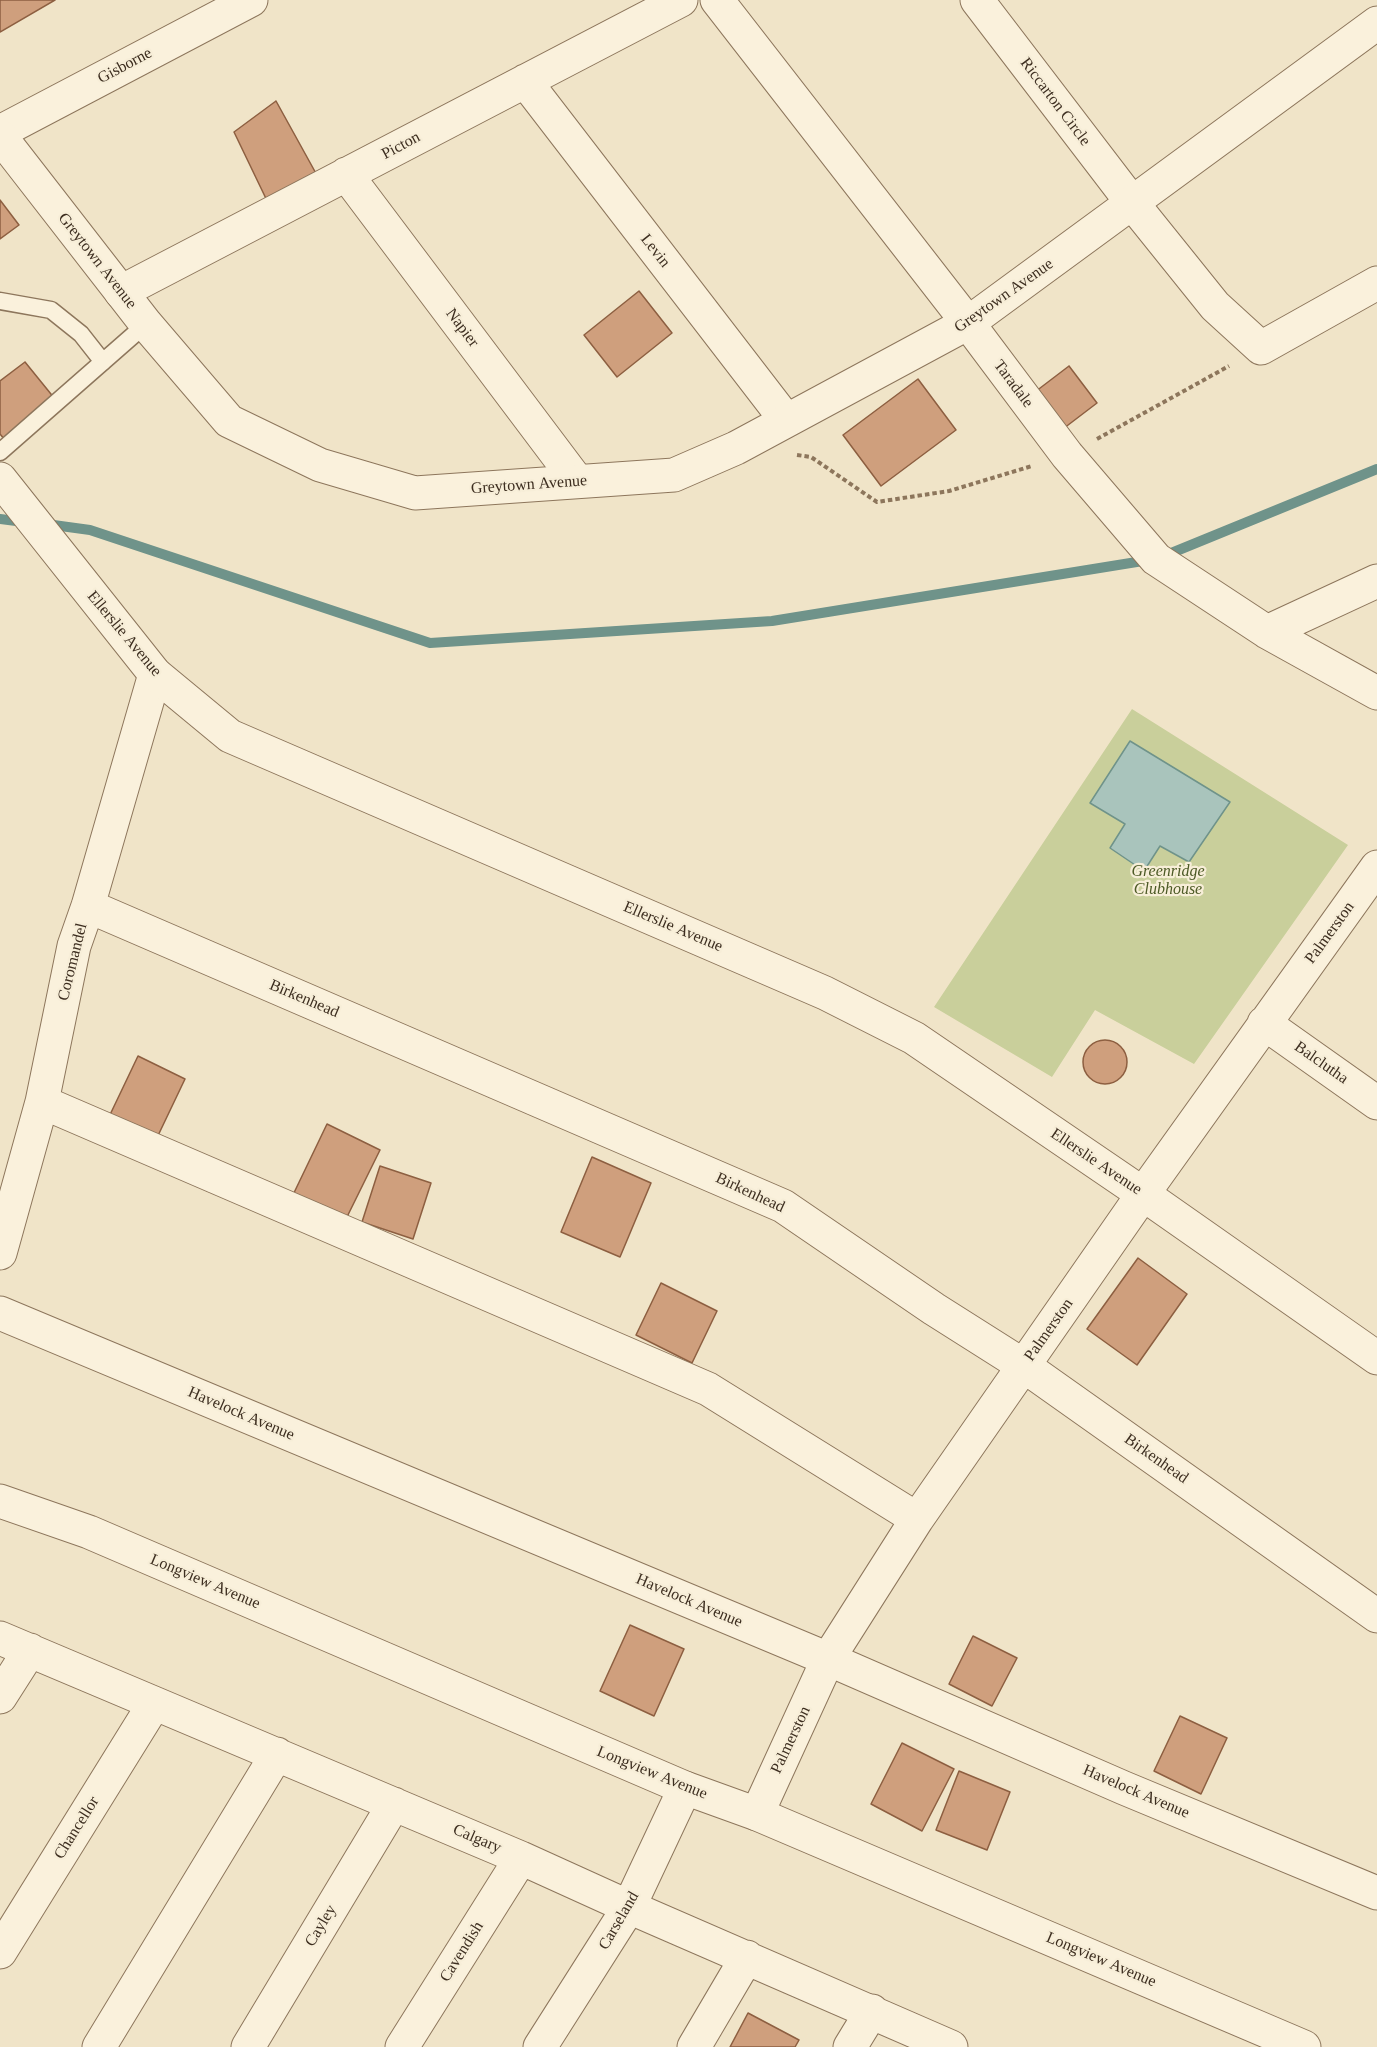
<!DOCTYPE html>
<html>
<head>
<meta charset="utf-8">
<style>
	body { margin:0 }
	canvas { display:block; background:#f0e4c8 }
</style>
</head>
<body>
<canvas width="1377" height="2047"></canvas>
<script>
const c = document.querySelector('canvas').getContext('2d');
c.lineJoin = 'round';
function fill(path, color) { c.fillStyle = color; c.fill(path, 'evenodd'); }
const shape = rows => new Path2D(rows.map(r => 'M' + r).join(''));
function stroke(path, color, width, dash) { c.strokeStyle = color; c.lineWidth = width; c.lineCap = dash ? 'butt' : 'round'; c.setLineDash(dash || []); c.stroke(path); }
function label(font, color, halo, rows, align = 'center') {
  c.font = font + ' Georgia,serif'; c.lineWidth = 4.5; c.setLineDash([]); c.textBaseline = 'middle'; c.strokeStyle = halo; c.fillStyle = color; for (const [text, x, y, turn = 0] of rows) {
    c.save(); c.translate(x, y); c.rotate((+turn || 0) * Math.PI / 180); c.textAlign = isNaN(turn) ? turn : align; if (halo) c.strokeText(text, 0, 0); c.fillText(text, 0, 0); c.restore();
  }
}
const green = shape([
	[1132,709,1348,845,1194,1064,1095,1010,1052,1077,934,1007]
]);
const water = shape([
	[1130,741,1230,802,1189,862,1160,846,1144,871,1110,848,1125,824,1090,803,1130,741]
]);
const stream = shape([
	[0,519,24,522],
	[46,524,90,530,430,643,772,621,1149,560],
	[1164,556,1377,469]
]);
const building = shape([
	[0,0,55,0,0,32,0,0],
	[276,101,318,177,271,209,234,132,276,101],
	[0,200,19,225,0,239,0,200],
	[639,291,672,333,617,377,584,335,639,291],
	[25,362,55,399,5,440,0,434,0,381,25,362],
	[1069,366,1097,403,1055,435,1027,398,1069,366],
	[918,379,956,430,881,486,843,435,918,379],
	'1083 1062a22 22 0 1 1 44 0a22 22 0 1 1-44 0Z',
	[138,1056,185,1079,154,1144,107,1121,138,1056],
	[327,1124,380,1150,343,1225,291,1199,327,1124],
	[592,1157,651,1183,620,1257,561,1232,592,1157],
	[380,1166,431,1183,413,1239,362,1222,380,1166],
	[1138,1258,1187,1294,1137,1365,1087,1329,1138,1258],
	[661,1283,717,1311,692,1363,636,1335,661,1283],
	[630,1625,684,1649,654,1716,600,1691,630,1625],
	[973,1636,1017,1658,992,1706,949,1684,973,1636],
	[1180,1716,1227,1738,1201,1794,1154,1771,1180,1716],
	[902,1743,954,1769,922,1831,871,1804,902,1743],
	[959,1771,1010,1792,987,1850,936,1830,959,1771],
	[748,2013,799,2040,795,2047,730,2047,748,2013]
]);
const path = shape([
	[1097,439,1229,366],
	[797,455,811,457,877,502,949,491,1032,466]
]);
const service = shape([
	[0,301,51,310,81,334,103,362],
	[0,452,146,324]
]);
const minor = shape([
	[717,0,968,323,1067,455,1156,559,1267,632,1377,693],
	[977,0,1133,204,1215,306,1261,348,1377,283],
	[525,81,786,420],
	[0,132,251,0],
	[346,174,577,481],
	[121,292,681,0],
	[1267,632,1377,581],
	[88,906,783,1206,934,1309,1024,1366,1377,1616],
	[1264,1023,1377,1103],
	[42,1102,708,1389,917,1519],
	[0,1253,42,1102,74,946,88,906,155,674],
	[0,1638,521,1858,629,1907,951,2047],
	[0,1697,30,1650],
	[757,1814,828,1659,917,1519,1143,1194,1377,867],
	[0,1952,154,1704],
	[99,2047,277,1754],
	[248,2047,394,1804],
	[402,2047,521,1858],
	[540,2047,629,1907,685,1788],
	[694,2047,747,1957],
	[850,2047,872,2011]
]);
const tertiary = shape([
	[0,136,146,324,229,421,320,465,415,493,674,475,736,448,968,323,1377,23],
	[0,479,155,674,230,736,825,993,914,1038,1143,1194,1377,1358],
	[0,1313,828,1659,1124,1788,1377,1893],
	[0,1501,89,1532,685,1788,757,1814,1304,2047]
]);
const streetNames = [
	["Gisborne",125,66,-28],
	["Riccarton Circle",1055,102,53],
	["Picton",401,146,-28],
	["Levin",655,251,52],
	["Greytown Avenue",97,261,52],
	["Greytown Avenue",1004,296,-35],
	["Napier",462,328,53],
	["Taradale",1013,384,53],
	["Greytown Avenue",529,485,-4],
	["Ellerslie Avenue",124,634,50],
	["Ellerslie Avenue",673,927,23],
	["Palmerston",1330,933,-54],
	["Coromandel",73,962,-76],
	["Birkenhead",304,999,23],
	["Balclutha",1321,1063,35],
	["Ellerslie Avenue",1096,1162,34],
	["Birkenhead",750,1193,25],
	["Palmerston",1049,1330,-55],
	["Havelock Avenue",241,1414,23],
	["Birkenhead",1156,1459,35],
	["Longview Avenue",205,1582,23],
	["Havelock Avenue",689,1601,23],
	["Palmerston",791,1740,-65],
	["Longview Avenue",652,1773,22],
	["Havelock Avenue",1136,1792,23],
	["Chancellor",77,1828,-58],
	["Calgary",477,1839,23],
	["Carseland",619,1921,-60],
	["Cayley",321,1926,-59],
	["Cavendish",462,1952,-58],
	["Longview Avenue",1101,1960,23]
];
const parkNames = [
	["Greenridge",1168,872],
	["Clubhouse",1168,890]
];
fill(green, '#c9cf9b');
fill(water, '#a9c4bc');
stroke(water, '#6f938a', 1.5);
stroke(stream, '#6f938a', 10);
fill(building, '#cf9f7d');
stroke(building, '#8d5f41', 1.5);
stroke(service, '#8d765c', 19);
stroke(minor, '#8d765c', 35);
stroke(tertiary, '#8d765c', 35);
stroke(path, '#8d765c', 4, [4.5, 3]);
stroke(service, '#faf1dc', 16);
stroke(minor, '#faf1dc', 33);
stroke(tertiary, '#faf1dc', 33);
label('16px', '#3d2e20', '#f7eed8', streetNames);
label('italic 16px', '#4d5a26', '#f7eed8', parkNames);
</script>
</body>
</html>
